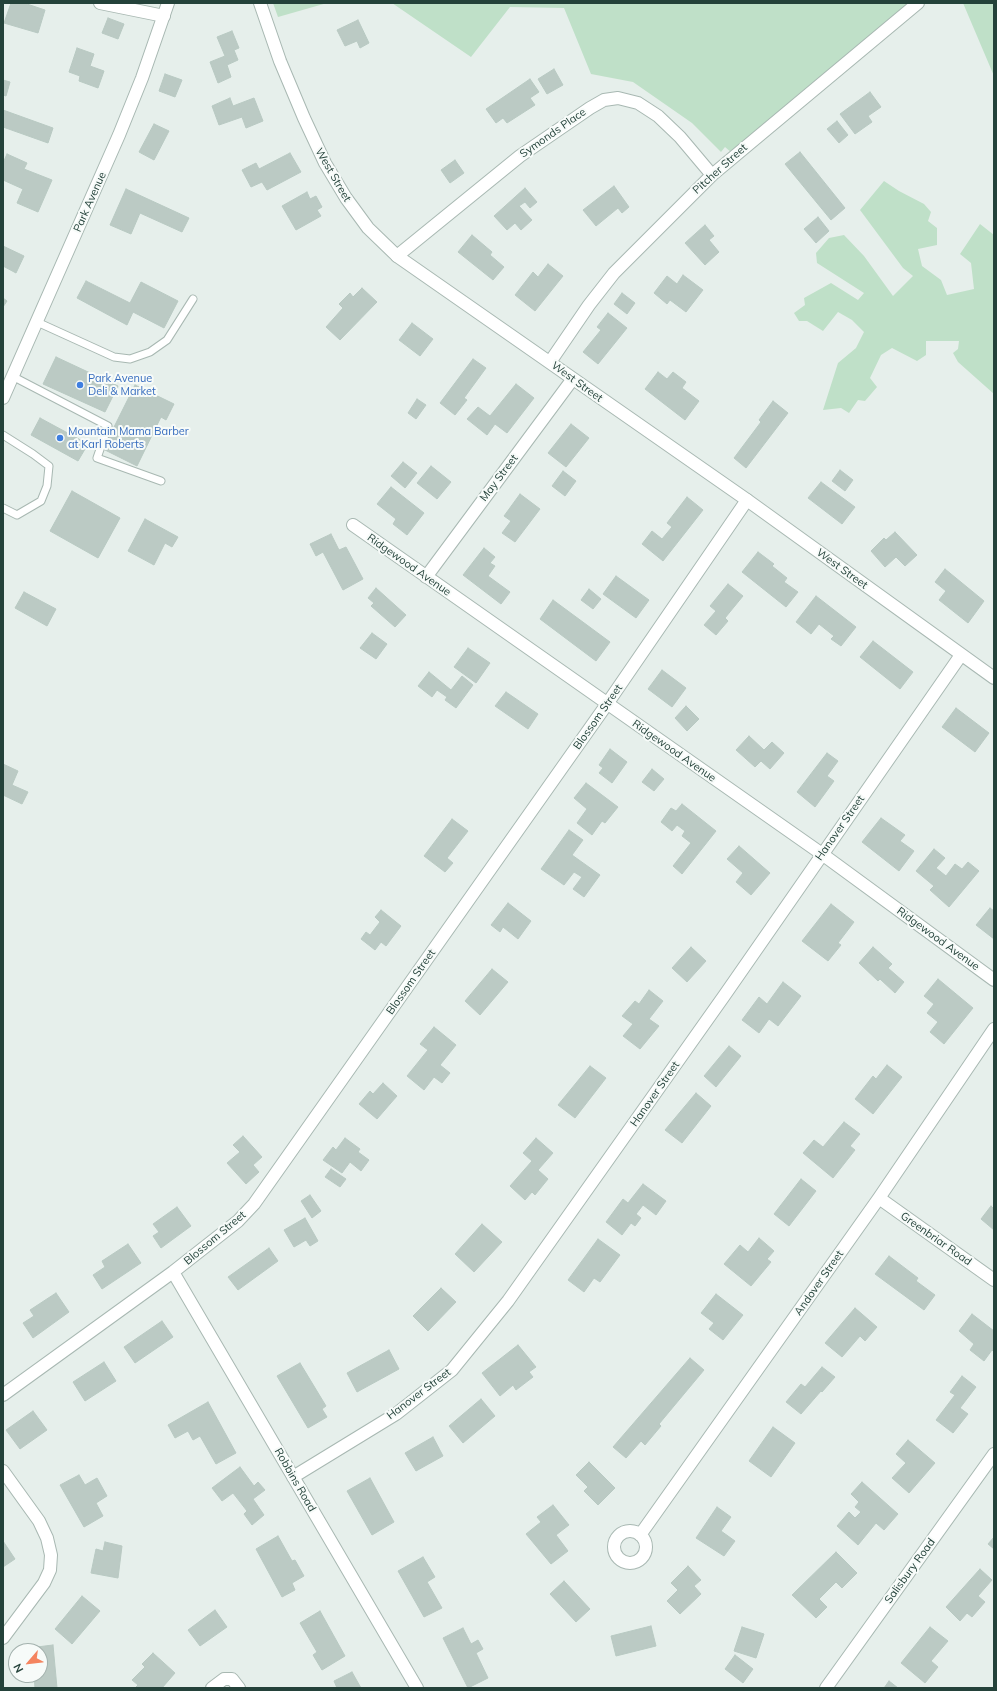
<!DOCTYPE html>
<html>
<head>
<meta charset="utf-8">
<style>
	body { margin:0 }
	#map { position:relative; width:997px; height:1691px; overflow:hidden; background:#e6efeb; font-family:Mulish,sans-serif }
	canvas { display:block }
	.frame { position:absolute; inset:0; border:4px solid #24423a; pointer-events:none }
	.north { position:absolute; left:8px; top:1643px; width:40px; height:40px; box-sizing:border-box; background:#f7fbf9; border:1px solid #a3b1ad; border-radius:50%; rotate:242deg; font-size:11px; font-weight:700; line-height:16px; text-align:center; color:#24423a }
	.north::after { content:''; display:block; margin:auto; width:14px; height:18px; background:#f4845f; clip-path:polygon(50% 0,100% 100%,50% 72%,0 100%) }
</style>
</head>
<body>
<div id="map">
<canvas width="997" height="1691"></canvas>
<div class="frame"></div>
<div class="north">N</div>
</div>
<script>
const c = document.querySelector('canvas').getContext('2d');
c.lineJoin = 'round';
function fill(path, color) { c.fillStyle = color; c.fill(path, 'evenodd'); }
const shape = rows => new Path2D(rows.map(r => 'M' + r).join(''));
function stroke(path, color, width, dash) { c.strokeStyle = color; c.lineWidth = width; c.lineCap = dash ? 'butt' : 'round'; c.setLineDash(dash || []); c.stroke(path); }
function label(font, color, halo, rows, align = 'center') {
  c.font = font + ' Mulish,sans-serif'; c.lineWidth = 4; c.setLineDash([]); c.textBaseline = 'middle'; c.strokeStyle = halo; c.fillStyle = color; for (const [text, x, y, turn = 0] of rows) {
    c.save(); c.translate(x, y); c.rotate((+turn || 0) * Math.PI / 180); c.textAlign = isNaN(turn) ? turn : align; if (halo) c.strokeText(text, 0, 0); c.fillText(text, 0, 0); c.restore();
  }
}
const green = shape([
	[273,3,327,3,278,17],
	[392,3,910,3,800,93,732,153,725,147,721,152,692,123,633,82,591,74,564,8,510,7,471,57],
	[963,3,994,3,994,76],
	[884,181,899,191,924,204,931,212,928,221,937,228,937,245,918,249,922,266,941,280,947,295,974,289,971,263,960,254,980,224,994,235,994,394,958,362,953,353,958,349,959,341,926,341,926,355,917,361,892,348,881,355,870,378,877,387,865,401,858,400,849,413,841,408,823,410,838,363,856,348,864,332,852,320,838,312,823,331,807,321,799,321,794,313,805,305,804,298,831,283,858,300,864,293,817,263,816,253,829,238,844,235,864,256,893,296,913,276,903,268,860,210]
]);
const building = shape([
	[11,3,24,3,45,10,38,33,4,23,11,3],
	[108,18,124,24,118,39,102,33,108,18],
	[358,20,369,43,360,48,357,41,345,46,337,30,358,20],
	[232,31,239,48,234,50,238,60,227,65,231,77,218,83,210,62,225,56,217,37,232,31],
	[77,48,94,54,90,66,104,71,98,88,79,81,80,76,69,72,77,48],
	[554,69,563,85,547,94,538,79,554,69],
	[165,74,182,80,175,97,159,91,165,74],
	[530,79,539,92,530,98,535,105,507,123,503,118,496,123,486,109,530,79],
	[3,80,10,82,6,96,3,95,3,80],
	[870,92,881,107,868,116,872,122,855,134,840,114,870,92],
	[230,98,233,106,254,98,263,121,246,128,242,117,219,125,212,106,230,98],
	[3,110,53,128,48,143,3,127,3,110],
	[837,121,848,135,839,143,827,129,837,121],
	[154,124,169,131,154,160,139,152,154,124],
	[800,152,845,208,831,220,785,164,800,152],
	[290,153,301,172,267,190,262,182,251,187,242,170,256,163,259,169,290,153],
	[7,154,27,163,24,169,52,180,38,212,17,203,23,189,3,180,3,163,7,154],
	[455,160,464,173,450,183,441,170,455,160],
	[614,186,629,207,622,213,618,208,596,226,583,210,614,186],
	[525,188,537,202,530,208,525,202,519,206,532,220,521,230,515,223,507,230,494,216,525,188],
	[126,189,189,218,182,232,140,213,131,234,110,225,126,189],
	[307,192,310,199,316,196,322,207,317,210,321,216,296,230,282,206,307,192],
	[818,217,829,231,816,243,804,229,818,217],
	[705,225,714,236,709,240,719,252,705,265,685,243,705,225],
	[472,235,492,252,490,255,504,267,493,280,458,252,472,235],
	[3,246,24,256,16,273,3,266,3,246],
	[548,264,563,276,535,311,515,295,533,272,538,277,548,264],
	[683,275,703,290,686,312,670,300,667,304,654,293,667,276,677,284,683,275],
	[86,281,130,303,141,282,178,301,164,328,133,312,127,325,77,298,86,281],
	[362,288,377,302,340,340,326,327,343,308,339,304,350,293,353,297,362,288],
	[622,293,635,303,627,314,614,304,622,293],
	[3,298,7,301,3,307,3,298],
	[608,313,627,328,598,364,583,352,601,330,597,327,608,313],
	[412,323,433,339,420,356,399,340,412,323],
	[56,357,118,386,105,412,43,384,56,357],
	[473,359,486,368,464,398,467,400,455,415,440,403,473,359],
	[658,372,667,379,673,372,686,382,682,388,699,401,685,420,645,389,658,372],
	[516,384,534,398,507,433,495,424,487,435,467,419,478,407,490,416,516,384],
	[135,385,174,404,166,420,161,417,137,466,103,449,135,385],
	[417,399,426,405,416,419,408,413,417,399],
	[773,401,788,413,746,468,734,458,761,422,759,420,773,401],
	[40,418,88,444,78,461,31,435,40,418],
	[571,424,589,438,566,467,548,453,571,424],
	[403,462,417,473,405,488,391,476,403,462],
	[431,466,451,482,437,499,417,483,431,466],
	[840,470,853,480,845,491,832,481,840,470],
	[563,471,576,481,565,496,552,486,563,471],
	[821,482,855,507,842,524,808,498,821,482],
	[391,487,424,513,407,535,393,524,396,519,377,504,391,487],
	[72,491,120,518,98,558,50,531,72,491],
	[520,494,540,509,515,542,502,533,511,521,504,516,520,494],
	[687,497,703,510,663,561,642,544,652,531,662,539,672,527,667,523,687,497],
	[145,519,178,537,172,547,165,543,154,565,128,551,145,519],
	[895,532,917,555,905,566,896,557,885,567,871,551,884,538,886,540,895,532],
	[331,534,339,550,346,547,363,579,343,590,323,552,316,556,310,544,331,534],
	[484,548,495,557,490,563,495,566,488,576,510,592,501,604,463,575,484,548],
	[758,552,774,564,772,566,787,578,784,582,798,592,786,607,742,572,758,552],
	[945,569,984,601,968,623,939,600,946,591,935,582,945,569],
	[616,576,649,600,636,618,603,594,616,576],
	[728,584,743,596,725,618,728,621,716,635,704,625,716,611,710,606,728,584],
	[376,588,406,615,395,627,371,606,374,603,368,598,376,588],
	[589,589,601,599,593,609,581,600,589,589],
	[24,592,56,609,47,626,15,608,24,592],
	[816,596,856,627,841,646,831,639,834,636,819,624,811,634,796,622,816,596],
	[553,600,610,642,596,661,540,619,553,600],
	[372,633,387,644,376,659,360,648,372,633],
	[873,641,913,672,900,689,860,657,873,641],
	[468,648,490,663,476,683,454,667,468,648],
	[662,670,686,688,672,707,648,689,662,670],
	[429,672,451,690,462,676,473,685,456,708,445,700,447,697,437,690,432,697,418,686,429,672],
	[506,692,538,714,528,729,495,706,506,692],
	[686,706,699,719,687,731,675,718,686,706],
	[956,708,989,733,975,752,942,727,956,708],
	[749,736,764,750,772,742,784,753,770,769,761,761,755,767,736,750,749,736],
	[610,749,627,762,612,783,599,773,603,768,599,765,610,749],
	[827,753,838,761,827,776,834,781,815,807,797,792,827,753],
	[3,764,18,771,12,785,28,792,22,804,3,795,3,764],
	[652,769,664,779,654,791,642,782,652,769],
	[586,783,618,807,605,823,602,821,592,835,577,823,587,809,574,798,586,783],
	[682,804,716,831,682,874,673,866,691,843,682,836,685,831,677,825,672,831,661,822,671,808,676,811,682,804],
	[881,818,905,835,900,841,914,851,899,871,862,842,881,818],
	[452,819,468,831,447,858,453,863,445,872,424,856,452,819],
	[569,830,583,840,572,855,600,875,584,897,573,889,582,877,574,872,564,885,541,869,569,830],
	[739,846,770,873,751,895,736,882,743,873,727,859,739,846],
	[934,849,945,858,936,868,946,876,955,864,962,869,968,862,979,871,949,907,930,890,934,886,916,871,934,849],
	[508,903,531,921,518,939,503,927,500,932,491,925,508,903],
	[831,904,854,922,838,943,841,945,828,961,802,941,831,904],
	[990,908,994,911,994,939,976,925,990,908],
	[381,910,401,926,386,946,381,942,375,950,361,939,366,932,370,935,380,922,375,917,381,910],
	[691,947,706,961,687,982,672,968,691,947],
	[873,947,892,964,888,968,904,982,895,993,880,979,878,981,859,963,873,947],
	[492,969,508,982,480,1015,465,1001,492,969],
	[938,979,973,1008,944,1044,930,1032,938,1022,927,1013,934,1004,924,996,938,979],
	[783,982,801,996,778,1026,769,1019,759,1033,742,1020,759,997,767,1004,783,982],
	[649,990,663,1001,649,1019,659,1026,640,1049,623,1036,633,1024,622,1016,635,1001,639,1004,649,990],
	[434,1027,456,1045,440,1065,450,1073,442,1083,434,1077,424,1090,407,1076,428,1050,420,1044,434,1027],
	[729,1046,741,1056,716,1087,704,1076,729,1046],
	[887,1065,902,1077,873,1114,855,1099,873,1076,876,1079,887,1065],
	[590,1066,606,1078,575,1118,558,1105,590,1066],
	[383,1083,397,1096,377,1119,359,1104,370,1091,373,1094,383,1083],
	[696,1093,711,1106,682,1143,665,1130,696,1093],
	[844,1122,860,1134,850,1146,855,1150,833,1178,803,1153,814,1140,823,1147,844,1122],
	[243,1136,262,1157,253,1165,259,1172,246,1184,227,1163,240,1152,233,1145,243,1136],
	[345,1138,360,1149,358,1152,369,1160,361,1171,350,1162,342,1173,323,1160,333,1147,336,1150,345,1138],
	[536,1138,553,1153,538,1170,548,1179,535,1195,532,1192,525,1200,510,1186,532,1161,523,1153,536,1138],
	[331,1169,346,1179,340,1187,325,1177,331,1169],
	[801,1179,816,1191,789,1226,774,1214,801,1179],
	[643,1184,666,1201,656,1215,643,1205,636,1214,641,1218,635,1226,631,1223,622,1235,606,1222,623,1199,628,1203,643,1184],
	[310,1195,321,1211,312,1218,301,1201,310,1195],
	[991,1206,994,1209,994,1230,981,1219,991,1206],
	[177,1207,191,1226,161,1248,153,1236,159,1232,153,1224,177,1207],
	[305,1218,318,1241,310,1246,306,1240,294,1247,284,1230,305,1218],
	[482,1224,502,1242,474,1272,455,1254,482,1224],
	[759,1238,774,1251,767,1259,771,1262,751,1286,724,1264,740,1245,748,1252,759,1238],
	[598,1239,620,1255,600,1282,594,1278,584,1292,568,1280,598,1239],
	[128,1244,141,1263,102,1289,93,1275,105,1267,102,1261,128,1244],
	[269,1248,278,1261,238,1290,228,1277,269,1248],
	[889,1256,918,1278,916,1281,935,1295,924,1310,875,1274,889,1256],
	[441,1288,456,1302,428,1331,413,1316,441,1288],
	[56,1293,69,1312,33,1338,23,1323,34,1316,30,1310,56,1293],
	[716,1294,743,1315,723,1340,709,1329,714,1323,701,1313,716,1294],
	[855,1308,877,1327,865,1341,860,1336,842,1357,825,1343,855,1308],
	[972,1314,994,1331,994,1352,992,1350,984,1361,970,1350,974,1344,959,1331,972,1314],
	[162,1321,173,1337,135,1363,124,1347,162,1321],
	[518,1345,536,1367,529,1372,533,1377,516,1390,513,1385,500,1396,482,1373,518,1345],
	[389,1350,399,1369,357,1392,347,1373,389,1350],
	[690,1358,704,1370,659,1424,661,1426,645,1445,641,1441,626,1458,613,1447,690,1358],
	[104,1362,116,1381,85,1401,73,1382,104,1362],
	[300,1363,326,1406,322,1409,327,1417,308,1428,277,1376,300,1363],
	[822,1367,835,1377,822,1392,821,1391,801,1414,786,1402,801,1384,805,1387,822,1367],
	[962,1376,976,1387,960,1408,968,1414,953,1433,936,1420,955,1395,950,1392,962,1376],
	[481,1399,495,1416,463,1443,449,1426,481,1399],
	[208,1402,236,1453,216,1464,200,1436,193,1440,188,1431,175,1438,168,1425,208,1402],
	[33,1411,47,1430,20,1449,6,1430,33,1411],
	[773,1427,795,1443,771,1477,749,1461,773,1427],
	[433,1437,443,1456,416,1471,405,1453,433,1437],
	[908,1440,935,1463,909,1493,892,1478,906,1463,896,1454,908,1440],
	[589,1462,615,1488,598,1505,584,1491,588,1487,576,1475,589,1462],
	[240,1467,254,1486,258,1482,265,1490,253,1499,264,1515,252,1525,244,1514,247,1511,233,1493,222,1501,212,1488,240,1467],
	[79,1475,85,1485,97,1478,107,1496,96,1503,103,1516,84,1527,60,1485,79,1475],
	[370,1478,394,1522,372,1535,347,1491,370,1478],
	[862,1482,898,1514,884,1530,876,1523,858,1545,837,1526,849,1512,855,1518,861,1512,855,1507,859,1502,851,1494,862,1482],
	[553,1505,569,1525,556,1535,568,1551,551,1564,526,1534,541,1522,537,1517,553,1505],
	[717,1507,731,1517,721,1531,735,1541,724,1556,696,1538,717,1507],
	[278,1536,292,1561,295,1560,304,1576,292,1583,295,1590,282,1597,256,1549,278,1536],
	[994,1537,994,1549,988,1544,994,1537],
	[3,1541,15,1559,3,1567,3,1541],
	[105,1542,122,1546,118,1578,91,1573,96,1549,103,1551,105,1542],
	[836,1552,857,1573,842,1588,836,1582,819,1599,827,1607,816,1618,792,1595,836,1552],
	[423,1557,435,1577,427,1582,442,1608,424,1617,398,1571,423,1557],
	[688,1566,701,1580,694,1586,701,1594,680,1614,667,1601,678,1590,671,1583,688,1566],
	[980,1569,992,1580,978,1596,985,1602,972,1617,967,1613,960,1621,946,1607,980,1569],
	[564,1581,590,1609,576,1622,550,1594,564,1581],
	[82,1596,100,1611,72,1644,55,1629,82,1596],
	[215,1610,227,1627,200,1646,188,1630,215,1610],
	[320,1611,345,1656,322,1670,313,1655,317,1652,300,1623,320,1611],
	[651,1626,656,1646,616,1656,611,1636,651,1626],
	[742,1627,764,1634,756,1658,734,1651,742,1627],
	[930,1627,948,1641,931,1661,938,1667,925,1683,901,1663,930,1627],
	[463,1628,471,1644,478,1640,483,1649,476,1653,488,1678,468,1688,443,1638,463,1628],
	[53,1645,57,1688,35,1688,34,1675,40,1675,40,1651,37,1651,37,1647,53,1645],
	[153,1653,175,1673,162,1688,135,1688,138,1685,132,1680,145,1667,142,1664,153,1653],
	[735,1655,753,1669,743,1683,725,1669,735,1655],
	[352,1672,361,1688,337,1688,334,1681,352,1672],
	[889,1681,898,1688,884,1688,889,1681]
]);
const service = shape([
	[37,322,114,357,130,359,150,352,167,340,193,299],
	[12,376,108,426,97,458,161,481],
	[3,435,33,454,49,466,47,486,41,501,17,515,3,508]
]);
const minor = shape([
	[100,3,164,16],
	[397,256,520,156,590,108,604,100,618,98,638,103,658,116,680,137,712,175],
	[550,362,589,305,614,273,712,175,918,3],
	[353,525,822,854,994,980],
	[426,577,572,380],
	[879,1198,994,1280],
	[173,1272,417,1688],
	[3,1395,173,1272,238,1221,254,1204,607,704,747,500],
	[3,1471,39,1521,47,1538,51,1555,50,1570,44,1583,3,1638],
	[293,1477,396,1414,452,1370,508,1301,724,996,961,655],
	'614 1547a16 16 0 1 1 32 0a16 16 0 1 1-32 0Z',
	[640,1535,879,1198,994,1029],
	[212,1688,224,1679,232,1679,239,1688],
	[826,1688,994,1454]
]);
const tertiary = shape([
	[260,3,280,61,304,118,325,163,346,198,368,228,397,256,747,500,994,678],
	[3,398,119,135,142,78,168,3]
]);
const markers = [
	[80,385,4,"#3f7fe0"],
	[60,438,4,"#3f7fe0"]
];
const streetNames = [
	["Symonds Place",553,133,-35],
	["Pitcher Street",720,169,-42],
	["West Street",333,175,60],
	["Park Avenue",90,202,-66],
	["West Street",577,382,36],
	["May Street",499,478,-53],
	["Ridgewood Avenue",409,565,35],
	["West Street",842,569,36],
	["Blossom Street",598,717,-55],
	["Ridgewood Avenue",674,751,35],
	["Hanover Street",840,828,-55],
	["Ridgewood Avenue",938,939,36],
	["Blossom Street",411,982,-55],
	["Hanover Street",655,1094,-55],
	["Blossom Street",215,1238,-40],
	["Greenbriar Road",936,1239,35],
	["Andover Street",819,1283,-55],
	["Hanover Street",419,1394,-37],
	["Robbins Road",295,1480,60],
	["Salisbury Road",910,1571,-54]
];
const shopNames = [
	["Park Avenue",88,379],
	["Deli & Market",88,392],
	["Mountain Mama Barber",68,432],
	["at Karl Roberts",68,445]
];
fill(green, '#bfe0c8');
fill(building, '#bbcac4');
stroke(building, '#b8c9c2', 1);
stroke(service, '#a8b8b2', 9);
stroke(minor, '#a8b8b2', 14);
stroke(tertiary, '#a8b8b2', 14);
stroke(service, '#fff', 7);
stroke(minor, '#fff', 12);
stroke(tertiary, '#fff', 12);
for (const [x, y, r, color] of markers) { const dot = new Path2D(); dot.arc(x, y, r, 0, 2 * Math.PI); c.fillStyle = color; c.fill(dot); stroke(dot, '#f7fbf9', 1.5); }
label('11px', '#24423a', '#f7fbf9', streetNames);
label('11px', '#366cbe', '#f7fbf9', shopNames, 'left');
</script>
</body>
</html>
